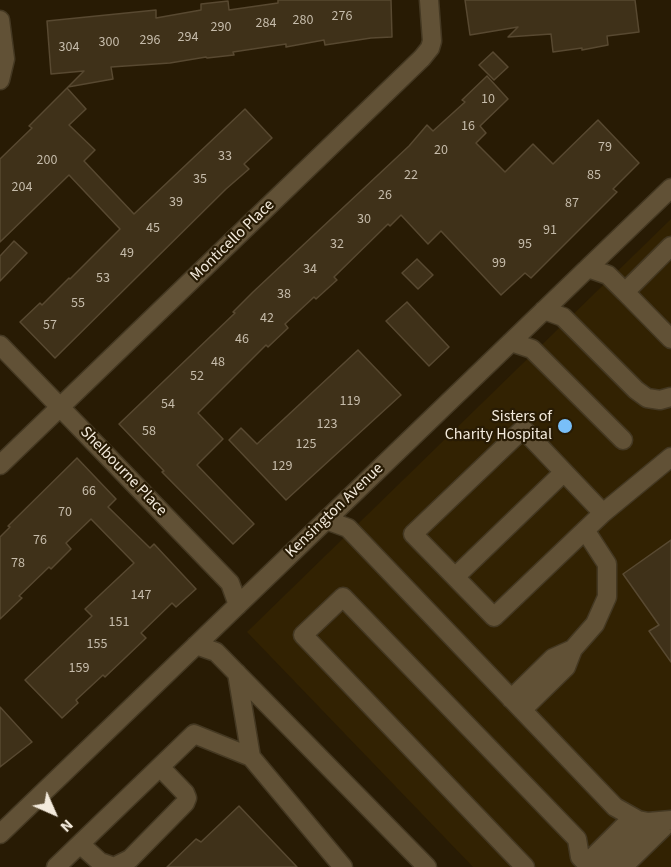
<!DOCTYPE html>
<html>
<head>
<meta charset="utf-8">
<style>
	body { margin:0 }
	#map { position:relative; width:671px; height:867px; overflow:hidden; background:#281b04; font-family:"Source Sans 3",sans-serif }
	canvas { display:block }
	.north { position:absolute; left:24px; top:783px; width:60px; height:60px; -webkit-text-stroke:4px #281b04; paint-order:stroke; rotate:135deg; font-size:16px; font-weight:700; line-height:24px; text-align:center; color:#f3eadc }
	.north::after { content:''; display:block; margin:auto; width:21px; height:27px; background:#f3eadc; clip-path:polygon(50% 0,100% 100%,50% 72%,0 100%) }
</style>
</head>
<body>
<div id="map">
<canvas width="671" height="867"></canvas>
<div class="north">N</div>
</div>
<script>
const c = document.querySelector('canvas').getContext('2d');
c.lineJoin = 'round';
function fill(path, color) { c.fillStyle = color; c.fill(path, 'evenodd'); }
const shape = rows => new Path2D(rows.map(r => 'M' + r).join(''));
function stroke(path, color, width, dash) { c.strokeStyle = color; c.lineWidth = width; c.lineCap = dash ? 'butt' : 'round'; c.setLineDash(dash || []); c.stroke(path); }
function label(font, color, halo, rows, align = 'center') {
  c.font = font + ' "Source Sans 3",sans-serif'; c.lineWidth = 4.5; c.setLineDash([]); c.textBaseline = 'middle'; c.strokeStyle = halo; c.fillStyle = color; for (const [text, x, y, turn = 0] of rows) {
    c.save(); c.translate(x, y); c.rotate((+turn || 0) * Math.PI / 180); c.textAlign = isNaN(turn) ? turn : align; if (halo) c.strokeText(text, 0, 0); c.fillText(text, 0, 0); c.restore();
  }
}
const built = shape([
	[671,219,671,867,473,867,247,632]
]);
const building = shape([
	[278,0,391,0,392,37,371,38,325,45,324,40,286,47,286,44,233,52,234,55,207,58,206,57,170,63,111,67,113,79,68,87,84,71,51,74,47,21,156,10,156,18,201,10,201,4,228,1,229,10,278,3,278,0],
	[465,0,635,0,639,32,607,36,608,45,582,50,582,48,553,52,551,34,508,37,518,27,470,35,465,0],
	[493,52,508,67,494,80,479,65,493,52],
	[487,76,508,99,480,126,486,133,476,143,505,172,533,144,553,164,598,120,639,163,613,189,617,192,531,278,525,273,501,295,441,231,428,244,401,215,390,226,388,224,334,277,337,280,316,299,314,297,285,324,288,328,268,347,266,345,198,413,223,439,197,465,254,524,233,544,162,472,164,471,119,424,235,313,233,312,253,292,409,146,427,125,433,131,465,102,462,100,487,76],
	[67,88,86,109,69,125,95,150,84,161,134,214,245,109,272,138,244,164,249,169,226,189,55,358,20,322,40,303,42,305,69,278,70,279,120,229,69,175,0,242,0,159,32,128,29,126,67,88],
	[14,241,27,253,0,281,0,256,14,241],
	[417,259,433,275,418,289,402,273,417,259],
	[407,302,449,347,429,366,386,321,407,302],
	[358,350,401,395,286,500,229,440,241,428,257,444,358,350],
	[77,458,116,499,108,507,150,548,154,544,196,589,176,607,172,603,141,633,146,638,105,677,103,675,76,700,78,703,62,718,25,680,92,616,85,609,134,563,91,519,66,543,71,549,51,569,49,567,19,596,22,598,0,619,0,537,10,527,8,526,77,458],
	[671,540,671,662,649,631,659,625,623,574,671,540],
	[0,707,32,742,0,767,0,707],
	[239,806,297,867,167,867,196,839,201,842,239,806]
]);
const minor = shape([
	[0,20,5,59,0,80],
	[588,268,608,275,625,292,671,246],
	[625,292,671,339],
	[544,310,563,317,636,390,647,398,660,400,671,397],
	[511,342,532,349,623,440],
	[0,345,230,583,238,605],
	[0,465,422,58,430,48,432,41,429,0],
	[603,513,523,429,413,534,494,617,603,513,671,457],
	[326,520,348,528,615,807,638,820,648,822,671,820],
	[455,577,564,472],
	[196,645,216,652,427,867],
	[237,673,251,757,343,867],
	[511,699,553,658,573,649],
	[522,710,566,667,573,649,595,624,607,597,607,564,585,530],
	[0,834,671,188],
	[80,844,100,862,114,867,130,859,185,803,187,798,185,793,160,767],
	[56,867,194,734,251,757],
	[525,867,303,635,343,597,577,839,580,857,590,867],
	[594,867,593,857,632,818],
	[601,867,648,822],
	[613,867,627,863,671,820]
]);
const markers = [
	[565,426,8,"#79bff8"]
];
const numberNames = [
	["276",342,17],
	["280",303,21],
	["284",266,24],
	["290",221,28],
	["294",188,38],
	["296",150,41],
	["300",109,43],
	["304",69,48],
	["10",488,100],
	["16",468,127],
	["79",605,148],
	["20",441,151],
	["33",225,157],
	["200",47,161],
	["22",411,176],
	["85",594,176],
	["35",200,180],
	["204",22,188],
	["26",385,196],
	["39",176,203],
	["87",572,204],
	["30",364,220],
	["45",153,229],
	["91",550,231],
	["32",337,245],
	["95",525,245],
	["49",127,254],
	["99",499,264],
	["34",310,270],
	["53",103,279],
	["38",284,295],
	["55",78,304],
	["42",267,319],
	["57",50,326],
	["46",242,340],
	["48",218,363],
	["52",197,377],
	["119",350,402],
	["54",168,405],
	["123",327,425],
	["58",149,432],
	["125",306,445],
	["129",282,467],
	["66",89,492],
	["70",65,513],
	["76",40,541],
	["78",18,564],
	["147",141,596],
	["151",119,623],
	["155",97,645],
	["159",79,669]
];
const streetNames = [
	["Monticello Place",233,241,-44],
	["Shelbourne Place",123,472,46],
	["Kensington Avenue",335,511,-44]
];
const poiNames = [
	["Sisters of",552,417],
	["Charity Hospital",552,435]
];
fill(built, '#322202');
fill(building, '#3f3119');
stroke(building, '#584931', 1.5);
stroke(minor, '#443822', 21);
stroke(minor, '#615136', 18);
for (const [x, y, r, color] of markers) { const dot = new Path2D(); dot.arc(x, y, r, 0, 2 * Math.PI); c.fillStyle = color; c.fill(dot); stroke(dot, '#281b04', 2); }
label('14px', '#c6bcab', null, numberNames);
label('16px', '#f3eadc', '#281b04', streetNames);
label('16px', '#f3eadc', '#281b04', poiNames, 'right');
</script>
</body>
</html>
